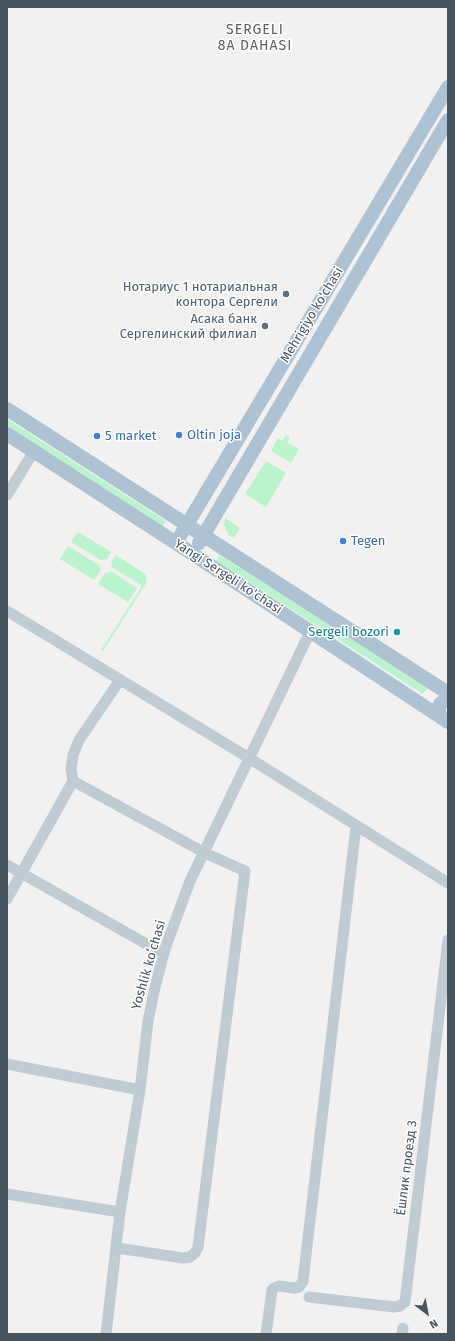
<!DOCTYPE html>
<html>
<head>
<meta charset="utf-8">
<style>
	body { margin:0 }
	#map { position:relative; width:455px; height:1341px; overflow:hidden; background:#f3f0f0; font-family:"Fira Sans",sans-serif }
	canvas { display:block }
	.frame { position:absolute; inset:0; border:8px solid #465560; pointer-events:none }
	.north { position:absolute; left:407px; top:1293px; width:40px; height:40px; -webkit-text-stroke:3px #fff; paint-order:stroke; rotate:148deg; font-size:11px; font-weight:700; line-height:16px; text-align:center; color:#465560 }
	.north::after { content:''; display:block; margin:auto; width:14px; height:18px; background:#465560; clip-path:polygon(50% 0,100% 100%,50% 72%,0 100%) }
</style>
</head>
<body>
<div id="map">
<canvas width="455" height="1341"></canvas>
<div class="frame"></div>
<div class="north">N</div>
</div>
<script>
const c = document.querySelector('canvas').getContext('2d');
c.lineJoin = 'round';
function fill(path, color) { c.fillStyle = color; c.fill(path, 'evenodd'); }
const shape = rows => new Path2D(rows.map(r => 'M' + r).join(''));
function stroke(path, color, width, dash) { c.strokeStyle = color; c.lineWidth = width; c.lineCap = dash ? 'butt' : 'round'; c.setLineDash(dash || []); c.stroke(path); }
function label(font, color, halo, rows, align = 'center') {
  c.font = font + ' "Fira Sans",sans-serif'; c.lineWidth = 3; c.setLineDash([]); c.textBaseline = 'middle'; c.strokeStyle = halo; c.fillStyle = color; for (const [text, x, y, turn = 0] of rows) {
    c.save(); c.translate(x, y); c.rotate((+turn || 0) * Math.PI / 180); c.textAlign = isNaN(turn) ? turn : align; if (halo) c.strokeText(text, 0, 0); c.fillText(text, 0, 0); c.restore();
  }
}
const green = shape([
	[7,419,166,521,162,526,7,426],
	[286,435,290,437,287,443,299,449,291,463,271,451,278,438,282,441],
	[266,461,286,473,266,507,245,494],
	[225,518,240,528,234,538,229,535,226,530,224,525],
	[78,532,111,552,107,559,101,560,71,542],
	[68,546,99,565,101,570,94,580,60,559],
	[116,555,145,574,147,582,103,651,101,650,141,588,141,585,113,568,111,562],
	[220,555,427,688,423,694,216,561],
	[112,572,137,588,128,602,98,584,105,573]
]);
const minor = shape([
	[7,495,34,451],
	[7,611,249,758,448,883],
	[73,781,205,853,245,871,198,1247,195,1253,190,1257,183,1258,117,1248],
	[7,865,164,954],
	[7,899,73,781,71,769,73,755,79,740,120,680],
	[7,1064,140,1090],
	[7,1194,120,1212],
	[309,1297,394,1307,400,1306,405,1302,448,940],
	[106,1334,120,1212,140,1090,148,1021,155,987,165,949,190,881,311,630],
	[266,1334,272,1290,274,1288,279,1286,294,1288,299,1287,303,1281,356,826],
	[402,1334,403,1328]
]);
const major = shape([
	[7,409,448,693],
	[7,434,176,543,448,722],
	[176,543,448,87],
	[199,543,448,120],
	[441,717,439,713,439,706,441,703,448,699]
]);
const markers = [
	[286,294,4,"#5c6f8a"],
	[265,326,4,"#5c6f8a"],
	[179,435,4,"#3f7fe0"],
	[97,436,4,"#3f7fe0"],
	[343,541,4,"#3f7fe0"],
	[397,632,4,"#0f9aa8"]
];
const serviceNames = [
	["Нотариус 1 нотариальная",278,287],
	["контора Сергели",278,302],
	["Асака банк",257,319],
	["Сергелинский филиал",257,334]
];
const streetNames = [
	["Mehrigiyo ko'chasi",312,315,-59],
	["Yangi Sergeli ko'chasi",228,577,33],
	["Yoshlik koʻchasi",149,965,-74],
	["Ёшлик проезд 3",407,1168,-83]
];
const shopNames = [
	["Oltin joja",187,435],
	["5 market",105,436],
	["Tegen",351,541]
];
const cultureNames = [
	["Sergeli bozori",389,632]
];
const neighbourhoodNames = [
	["SERGELI",255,30],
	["8A DAHASI",255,46]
];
fill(green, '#baf4cd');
stroke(minor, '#bfccd3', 11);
stroke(major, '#adc2d2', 14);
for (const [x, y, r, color] of markers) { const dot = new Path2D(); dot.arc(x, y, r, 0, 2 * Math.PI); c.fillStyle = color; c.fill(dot); stroke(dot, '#fff', 1.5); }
label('13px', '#4e5e75', '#fff', serviceNames, 'right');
label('13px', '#465560', '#fff', streetNames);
label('13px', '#366cbe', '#fff', shopNames, 'left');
label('13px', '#0d838f', '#fff', cultureNames, 'right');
c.letterSpacing = '1px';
label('14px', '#5c6166', '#fff', neighbourhoodNames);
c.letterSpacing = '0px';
</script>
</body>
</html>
